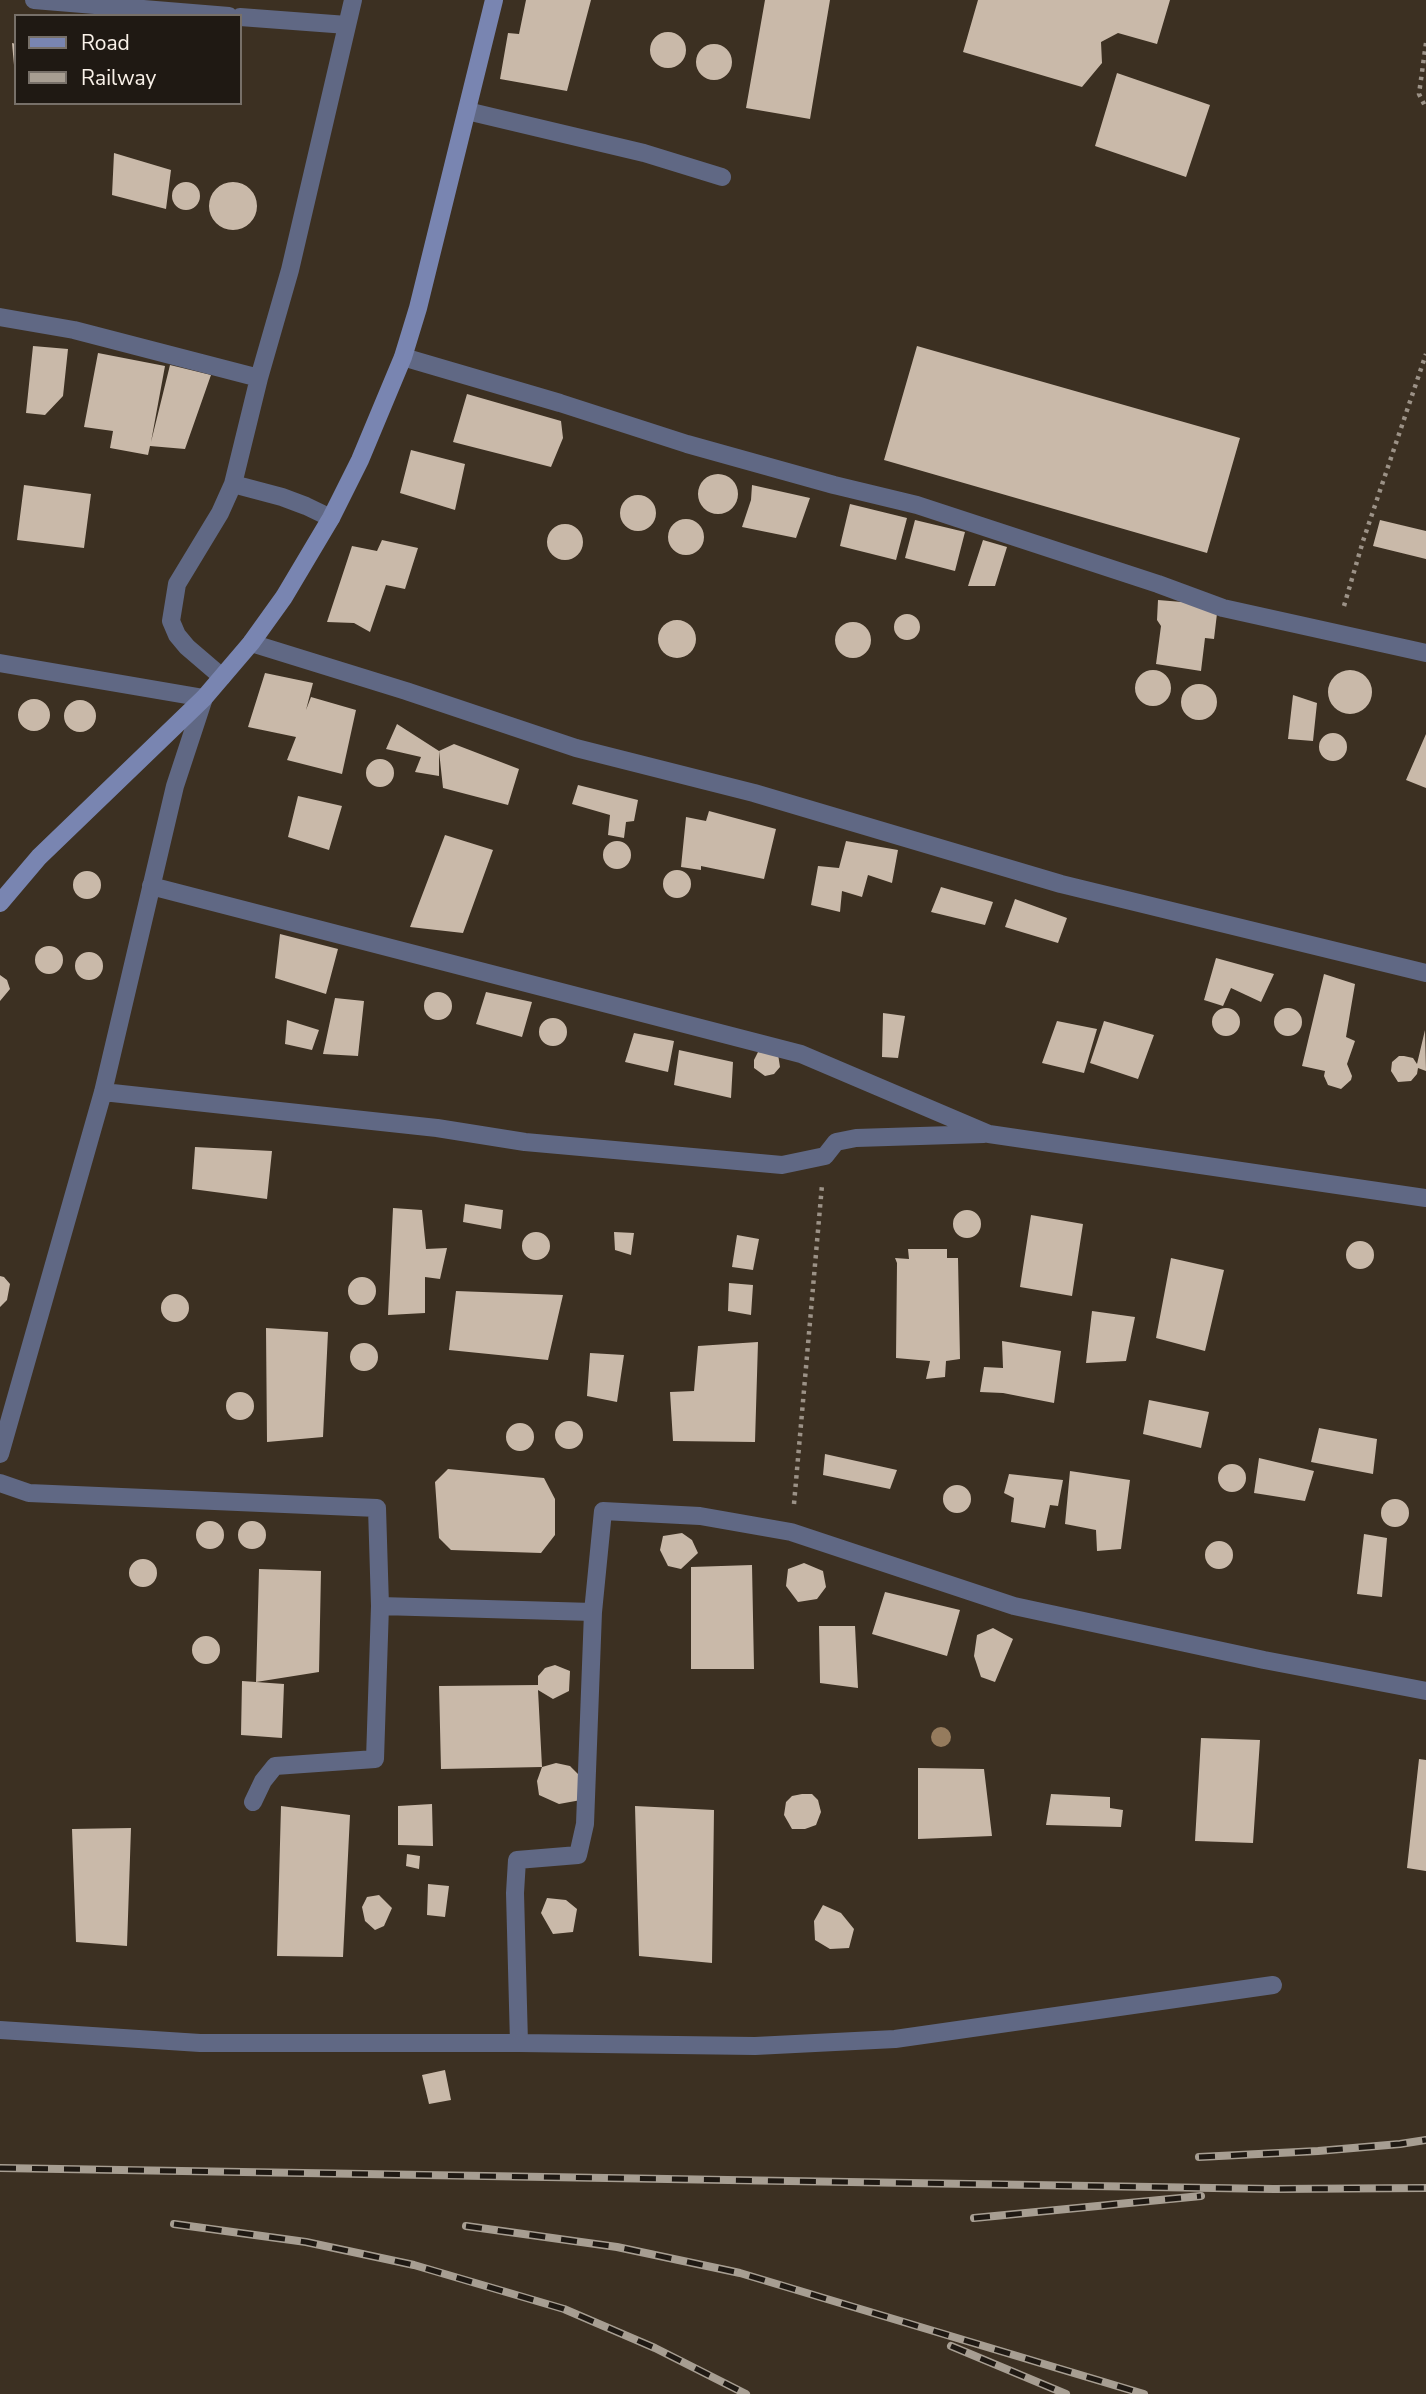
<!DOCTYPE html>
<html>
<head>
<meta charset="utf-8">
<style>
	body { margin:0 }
	#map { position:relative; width:1426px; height:2394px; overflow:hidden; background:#3c3022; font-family:"Nunito Sans",sans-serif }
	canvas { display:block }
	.legend { position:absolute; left:14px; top:14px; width:228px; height:91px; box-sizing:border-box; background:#1f1913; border:2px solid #777069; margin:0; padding:9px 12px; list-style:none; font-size:21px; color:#faf2e9 }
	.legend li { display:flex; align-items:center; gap:14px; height:35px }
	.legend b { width:35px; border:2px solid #777069 }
</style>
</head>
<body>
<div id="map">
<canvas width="1426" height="2394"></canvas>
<ul class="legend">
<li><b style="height:9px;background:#7985b1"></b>Road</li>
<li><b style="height:9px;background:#a79e92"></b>Railway</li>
</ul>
</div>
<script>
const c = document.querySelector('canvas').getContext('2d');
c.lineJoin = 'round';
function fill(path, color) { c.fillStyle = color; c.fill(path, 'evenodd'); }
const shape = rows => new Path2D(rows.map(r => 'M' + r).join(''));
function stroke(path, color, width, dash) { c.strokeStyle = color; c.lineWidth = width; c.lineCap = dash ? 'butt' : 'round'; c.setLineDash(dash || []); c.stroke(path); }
const building = shape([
	[526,0,591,0,567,91,500,79,508,33,519,34],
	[765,0,830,0,810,119,746,108],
	[978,0,1170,0,1157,44,1118,33,1101,42,1102,63,1082,87,963,52],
	'650 50a18 18 0 1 1 36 0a18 18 0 1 1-36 0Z',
	[12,43,16,44,16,65,14,65],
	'696 62a18 18 0 1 1 36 0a18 18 0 1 1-36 0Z',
	[1117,73,1210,105,1186,177,1095,146],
	[114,153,171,170,166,209,112,195],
	'209 206a24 24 0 1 1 48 0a24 24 0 1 1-48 0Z',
	'172 196a14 14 0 1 1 28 0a14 14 0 1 1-28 0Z',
	[33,346,68,349,63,396,45,415,26,413],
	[917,346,1240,438,1207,553,884,460],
	[98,353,165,366,151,442,170,365,211,375,185,449,150,446,148,455,110,448,113,431,84,427],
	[467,394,561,421,563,438,551,467,453,442],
	[411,450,465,464,455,510,400,493],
	'698 494a20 20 0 1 1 40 0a20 20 0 1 1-40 0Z',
	[24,485,91,494,84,548,17,540],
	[752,485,810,498,796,538,742,527,751,500],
	'620 513a18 18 0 1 1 36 0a18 18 0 1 1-36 0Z',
	[850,504,907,518,896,560,840,546],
	'668 537a18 18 0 1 1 36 0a18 18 0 1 1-36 0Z',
	[915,520,965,532,955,571,905,558],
	[1380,520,1426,531,1426,559,1373,546],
	'547 542a18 18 0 1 1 36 0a18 18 0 1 1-36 0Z',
	[382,540,418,548,405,589,386,585,370,632,354,623,327,622,352,546,377,551],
	[983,540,1007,547,995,586,968,586],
	[1158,600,1218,605,1214,639,1205,638,1201,671,1156,664,1161,626,1157,620],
	'894 627a13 13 0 1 1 26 0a13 13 0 1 1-26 0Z',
	'658 639a19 19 0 1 1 38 0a19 19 0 1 1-38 0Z',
	'835 640a18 18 0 1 1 36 0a18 18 0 1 1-36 0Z',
	'1328 692a22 22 0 1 1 44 0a22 22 0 1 1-44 0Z',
	'1135 688a18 18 0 1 1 36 0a18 18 0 1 1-36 0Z',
	[265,673,313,683,306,710,311,697,356,710,342,774,287,760,296,737,248,727],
	'1181 702a18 18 0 1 1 36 0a18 18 0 1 1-36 0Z',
	[1293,695,1317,703,1313,741,1288,739],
	'18 715a16 16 0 1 1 32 0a16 16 0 1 1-32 0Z',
	'64 716a16 16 0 1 1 32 0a16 16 0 1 1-32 0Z',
	[397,724,439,751,439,776,415,772,421,757,386,749],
	'1319 747a14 14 0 1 1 28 0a14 14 0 1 1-28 0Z',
	[1426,734,1426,788,1406,780],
	[454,744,519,769,508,805,443,788,439,751],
	'366 773a14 14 0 1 1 28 0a14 14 0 1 1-28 0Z',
	[578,785,638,800,634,821,626,822,624,838,608,835,610,815,572,804],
	[298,796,342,806,329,850,288,837],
	[709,811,776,829,764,879,701,866,701,870,681,867,686,817,706,821],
	[445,835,493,850,463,933,410,927],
	[846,841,898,850,892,883,868,875,862,897,842,891,840,912,811,905,818,866,839,868],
	'603 855a14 14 0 1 1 28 0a14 14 0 1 1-28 0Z',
	'663 884a14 14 0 1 1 28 0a14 14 0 1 1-28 0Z',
	'73 885a14 14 0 1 1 28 0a14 14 0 1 1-28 0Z',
	[941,887,993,902,985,925,931,912],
	[1015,899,1067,918,1058,943,1005,927],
	[280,934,338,949,326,994,275,978],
	'35 960a14 14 0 1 1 28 0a14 14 0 1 1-28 0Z',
	'75 966a14 14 0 1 1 28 0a14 14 0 1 1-28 0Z',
	[1216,958,1274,974,1261,1002,1231,988,1223,1006,1204,1000],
	[1324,974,1355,984,1346,1037,1355,1041,1347,1064,1352,1076,1351,1080,1341,1089,1328,1085,1324,1076,1325,1071,1302,1066],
	[0,975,7,980,10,989,0,1001],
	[486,992,532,1002,522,1037,476,1024],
	'424 1006a14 14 0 1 1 28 0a14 14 0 1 1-28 0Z',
	[335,998,364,1001,358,1056,323,1054],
	'1212 1022a14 14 0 1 1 28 0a14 14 0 1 1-28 0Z',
	'1274 1022a14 14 0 1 1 28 0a14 14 0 1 1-28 0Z',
	[883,1013,905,1016,898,1058,882,1057],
	'539 1032a14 14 0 1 1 28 0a14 14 0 1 1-28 0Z',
	[287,1020,319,1030,312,1050,285,1044],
	[1057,1021,1097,1029,1084,1073,1042,1063],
	[1104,1021,1154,1035,1138,1079,1090,1063],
	[1425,1030,1426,1071,1418,1068,1417,1074,1411,1081,1398,1082,1391,1071,1392,1062,1399,1056,1404,1056,1413,1058,1417,1064],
	[634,1033,674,1041,668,1072,625,1062],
	[679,1050,733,1062,731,1098,674,1085],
	[758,1052,778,1054,780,1067,774,1074,765,1076,754,1068,754,1060],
	[195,1147,272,1151,267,1199,192,1189],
	[465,1204,503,1210,501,1229,463,1222],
	[393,1208,422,1210,426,1249,447,1248,440,1279,425,1277,425,1313,388,1315],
	'953 1224a14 14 0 1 1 28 0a14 14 0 1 1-28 0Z',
	[1031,1215,1083,1224,1072,1296,1020,1287],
	[614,1232,634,1233,631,1255,615,1250],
	'522 1246a14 14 0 1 1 28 0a14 14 0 1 1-28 0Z',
	[737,1235,759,1239,753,1270,732,1267],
	'1346 1255a14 14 0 1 1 28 0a14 14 0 1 1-28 0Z',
	[908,1249,947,1249,947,1258,958,1258,960,1359,946,1361,945,1377,926,1379,930,1361,896,1358,897,1263,895,1258,909,1259],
	[1171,1258,1224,1270,1205,1351,1156,1338],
	[0,1276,4,1277,10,1284,7,1300,0,1307],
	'348 1291a14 14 0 1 1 28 0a14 14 0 1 1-28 0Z',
	[729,1283,753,1285,751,1315,728,1311],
	[456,1291,563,1295,548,1360,449,1350],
	'161 1308a14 14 0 1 1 28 0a14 14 0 1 1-28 0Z',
	[1092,1311,1135,1317,1126,1361,1086,1363],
	[266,1328,328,1332,323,1437,267,1442],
	[1002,1341,1061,1351,1054,1403,1003,1393,980,1392,984,1367,1003,1368],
	[758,1342,755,1442,673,1441,670,1392,694,1391,698,1346],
	'350 1357a14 14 0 1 1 28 0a14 14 0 1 1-28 0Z',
	[590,1353,624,1355,617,1402,587,1396],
	'226 1406a14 14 0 1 1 28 0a14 14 0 1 1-28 0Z',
	[1149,1400,1209,1412,1201,1448,1143,1434],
	'555 1435a14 14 0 1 1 28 0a14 14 0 1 1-28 0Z',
	'506 1437a14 14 0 1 1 28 0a14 14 0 1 1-28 0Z',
	[1319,1428,1377,1439,1373,1474,1311,1462],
	[825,1454,897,1470,890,1489,823,1475],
	[1259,1458,1314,1471,1305,1501,1254,1493],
	'1218 1478a14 14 0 1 1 28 0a14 14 0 1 1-28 0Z',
	[448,1469,544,1478,555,1499,555,1535,541,1553,451,1550,439,1538,435,1482],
	[1070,1471,1130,1480,1121,1549,1097,1551,1096,1530,1065,1524],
	[1009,1474,1063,1480,1058,1506,1050,1505,1045,1528,1011,1522,1014,1498,1004,1493],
	'943 1499a14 14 0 1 1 28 0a14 14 0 1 1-28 0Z',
	'1381 1513a14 14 0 1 1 28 0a14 14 0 1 1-28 0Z',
	'196 1535a14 14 0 1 1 28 0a14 14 0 1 1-28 0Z',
	'238 1535a14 14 0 1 1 28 0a14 14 0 1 1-28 0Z',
	[682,1533,692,1540,698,1553,681,1569,668,1566,660,1550,663,1536],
	[1364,1534,1387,1538,1382,1597,1357,1594],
	'1205 1555a14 14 0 1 1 28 0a14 14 0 1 1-28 0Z',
	'129 1573a14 14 0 1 1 28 0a14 14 0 1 1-28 0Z',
	[804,1563,823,1571,826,1587,817,1599,798,1602,786,1586,788,1569],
	[752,1565,754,1669,691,1669,691,1567],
	[259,1569,321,1571,319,1672,256,1682],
	[885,1592,960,1610,947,1656,872,1634],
	[819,1626,855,1626,858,1688,820,1683],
	[993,1628,1013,1639,995,1682,981,1677,974,1656,977,1635],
	'192 1650a14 14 0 1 1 28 0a14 14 0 1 1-28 0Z',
	[555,1665,570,1671,569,1691,553,1699,538,1690,542,1767,556,1763,570,1766,579,1775,581,1800,559,1804,539,1795,537,1781,542,1767,441,1769,439,1686,538,1685,538,1676,545,1668],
	[242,1681,284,1684,282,1738,241,1735],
	[1201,1738,1260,1740,1253,1843,1195,1841],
	[1419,1759,1426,1760,1426,1871,1407,1868],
	[918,1768,984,1769,992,1836,918,1839],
	[802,1794,812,1794,818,1800,821,1812,816,1825,805,1829,792,1829,784,1815,786,1802,792,1796],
	[1051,1794,1110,1797,1110,1808,1123,1810,1121,1827,1046,1825],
	[432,1804,433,1846,398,1845,398,1806],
	[281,1806,350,1815,343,1957,277,1956],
	[635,1806,714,1810,712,1963,639,1956],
	[131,1828,127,1946,76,1942,72,1829],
	[407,1854,420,1856,419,1869,406,1866],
	[428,1884,449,1886,445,1917,427,1915],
	[379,1895,392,1908,384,1926,375,1930,365,1921,362,1907,367,1897],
	[547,1898,566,1900,577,1909,573,1932,553,1934,541,1913],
	[823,1905,841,1913,854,1929,849,1948,830,1949,815,1940,814,1921],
	[445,2070,451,2100,429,2104,422,2075]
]);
const path = shape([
	[1426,43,1419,94,1426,108],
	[1344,606,1363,541,1426,354],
	[794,1504,822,1185]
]);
const street = shape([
	[34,0,229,16],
	[240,17,347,25],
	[467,111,644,153,722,177],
	[0,317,74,330,259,378],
	[403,357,560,403,687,444,834,485,917,505,1158,584,1223,608,1426,653],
	[233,484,282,497,306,506,331,518],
	[251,643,406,691,576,748,754,793,1061,884,1426,973],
	[0,663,204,698,175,786,103,1092,0,1454],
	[222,677,187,647,177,635,171,621,177,584,220,513,233,484,259,378,290,270,353,0],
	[151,886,801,1054,989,1134,1426,1198],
	[103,1092,437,1128,525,1142,782,1165,825,1156,836,1142,856,1138,984,1134],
	[0,1483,29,1493,377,1508,380,1606,593,1612],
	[253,1802,263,1781,275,1766,375,1759,380,1606],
	[0,2030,200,2043,519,2043,755,2046,895,2039,1273,1985],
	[519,2043,515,1893,517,1860,578,1855,585,1824,593,1612,603,1511,700,1516,791,1532,1014,1606,1264,1660,1426,1691]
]);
const secondary = shape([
	[0,903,39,857,204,698,251,643,284,597,331,518,360,460,403,357,418,308,494,0]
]);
const rail = shape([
	[1199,2157,1318,2151,1400,2144,1426,2140],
	[0,2168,1274,2189,1426,2188],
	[974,2218,1201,2196],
	[174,2224,306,2242,414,2265,564,2309,655,2348,746,2394],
	[466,2226,617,2247,740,2273,1144,2394],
	[951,2346,1066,2394]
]);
const trees = [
	[941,1737]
];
fill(building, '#c9b9a9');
stroke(path, '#9c9287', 4.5, [3.5, 5]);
stroke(street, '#606884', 18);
stroke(secondary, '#7985b1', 18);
stroke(rail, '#a79e92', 8);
stroke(rail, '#1f1913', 5, [16]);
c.fillStyle = '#957b5d';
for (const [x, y] of trees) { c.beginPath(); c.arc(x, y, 10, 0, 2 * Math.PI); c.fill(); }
</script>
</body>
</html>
